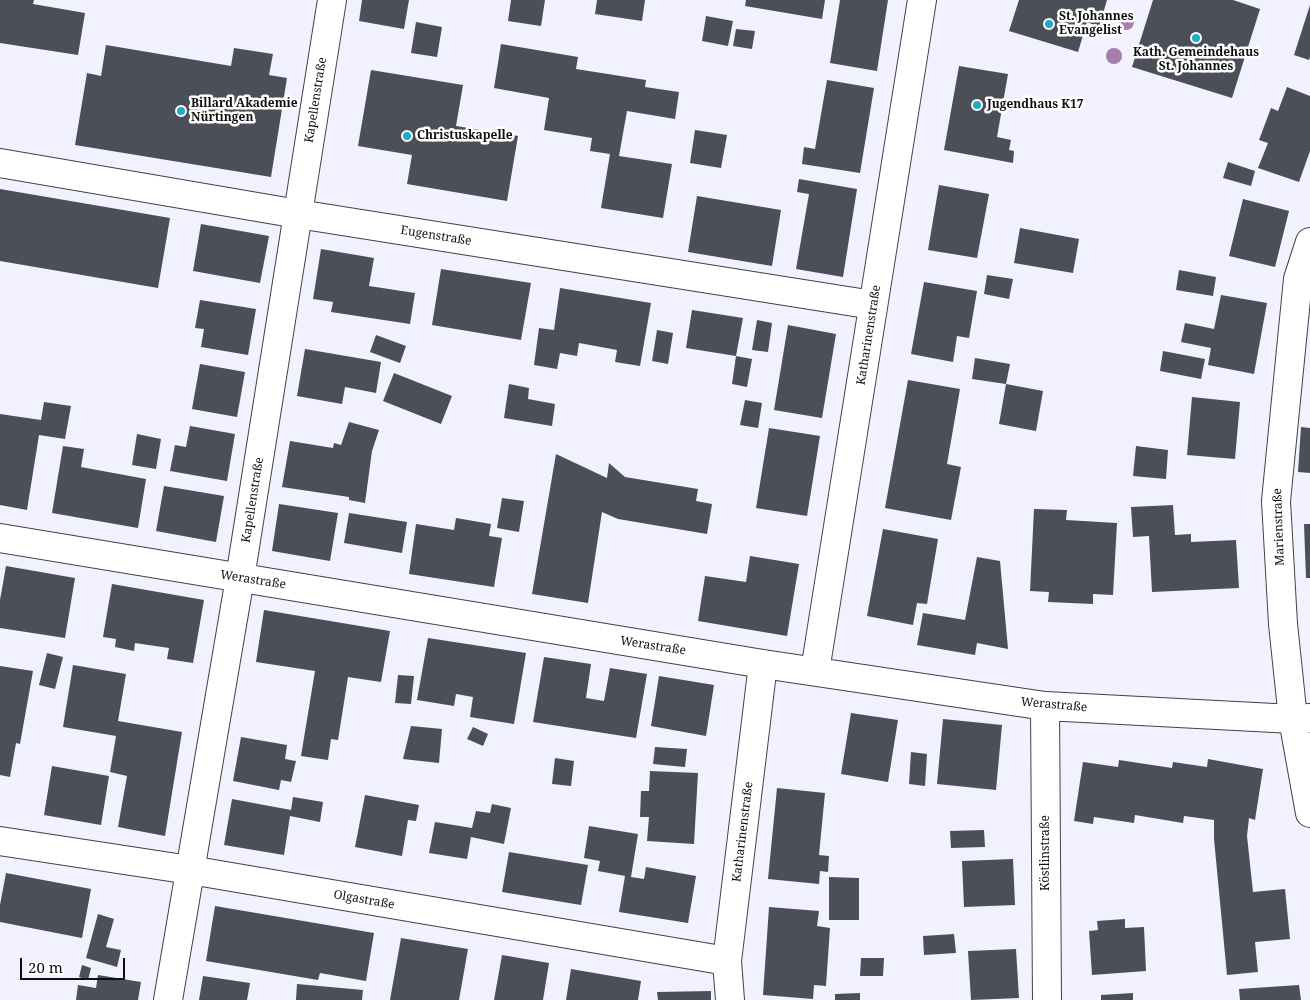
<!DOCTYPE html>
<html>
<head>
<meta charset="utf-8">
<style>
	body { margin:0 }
	#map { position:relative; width:1310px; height:1000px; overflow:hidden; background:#f1f1ff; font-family:"Noto Serif",serif }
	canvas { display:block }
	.scale { position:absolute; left:20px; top:958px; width:105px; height:22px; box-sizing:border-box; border:2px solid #0f0f0f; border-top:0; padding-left:6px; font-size:15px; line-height:18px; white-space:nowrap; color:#0f0f0f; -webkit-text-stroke:4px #fff; paint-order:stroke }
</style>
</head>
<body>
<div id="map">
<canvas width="1310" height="1000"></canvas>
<div class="scale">20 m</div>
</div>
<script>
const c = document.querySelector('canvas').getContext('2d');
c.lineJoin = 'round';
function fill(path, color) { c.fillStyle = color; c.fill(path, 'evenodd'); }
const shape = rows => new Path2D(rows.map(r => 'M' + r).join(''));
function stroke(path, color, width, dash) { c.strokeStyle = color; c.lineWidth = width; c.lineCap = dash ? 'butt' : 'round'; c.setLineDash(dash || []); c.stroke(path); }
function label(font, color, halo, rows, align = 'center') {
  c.font = font + ' "Noto Serif",serif'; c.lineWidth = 5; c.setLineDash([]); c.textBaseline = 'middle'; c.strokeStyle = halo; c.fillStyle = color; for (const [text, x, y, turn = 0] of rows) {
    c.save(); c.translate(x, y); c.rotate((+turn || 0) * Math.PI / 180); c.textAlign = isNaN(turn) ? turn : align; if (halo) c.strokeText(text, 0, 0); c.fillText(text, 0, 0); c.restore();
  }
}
const building = shape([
	[0,0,34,0,33,4,85,13,78,55,0,43],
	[362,0,409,0,404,29,359,21],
	[511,0,545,0,541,26,508,21],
	[597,0,645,0,642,21,595,14],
	[746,0,825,0,822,19,745,6],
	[840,0,888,0,877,71,830,63],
	[1019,0,1107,0,1099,27,1087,22,1078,52,1009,31],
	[1153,0,1233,0,1260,9,1232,98,1132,67],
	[1310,5,1310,57,1309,60,1294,55],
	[706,16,733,21,728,46,702,41],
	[416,22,442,27,437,57,411,53],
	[736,29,755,31,752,49,733,46],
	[501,44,578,57,576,69,646,80,645,87,679,92,675,119,627,111,619,156,672,164,663,218,601,208,610,154,590,151,592,138,544,130,549,98,494,88],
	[106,45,231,66,234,48,273,54,269,75,287,78,271,177,75,145,87,73,101,76],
	[959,66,1008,74,997,137,1011,140,1009,150,1014,151,1013,163,944,150],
	[371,70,463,85,456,126,518,136,507,201,407,184,412,155,358,146],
	[827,80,874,88,860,173,802,164,804,147,815,149],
	[1287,87,1310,96,1310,151,1299,182,1258,168,1268,143,1259,140,1271,108,1278,111],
	[695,130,727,135,721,168,690,163],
	[1228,162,1255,171,1251,186,1223,178],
	[799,179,857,189,843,277,796,269,809,194,797,192],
	[939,185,989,194,977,258,928,250],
	[0,189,170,218,158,288,0,261],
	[697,196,781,210,772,266,688,252],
	[1243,199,1289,211,1275,267,1229,256],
	[201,224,269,236,260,283,193,271],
	[1020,228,1079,239,1073,273,1014,263],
	[321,249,374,258,369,286,415,293,410,324,331,312,333,302,313,299],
	[441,269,531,283,521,340,432,325],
	[1179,270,1216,277,1213,296,1176,290],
	[987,275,1013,279,1009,299,984,294],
	[924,282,977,291,969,338,957,336,953,362,911,354],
	[560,288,651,303,640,366,615,362,617,350,579,343,577,356,560,353,557,369,534,365,539,328,554,330],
	[1221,295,1267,303,1254,374,1208,365,1211,348,1181,342,1185,323,1214,329],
	[200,300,256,309,248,355,201,347,204,329,195,328],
	[692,310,743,318,736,356,686,348],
	[757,320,772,323,768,352,752,350],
	[788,325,836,334,822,418,774,410],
	[657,330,673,333,668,364,652,361],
	[376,335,406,346,400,363,370,352],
	[305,349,381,362,376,393,345,387,342,404,297,396],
	[1163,351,1205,359,1201,379,1160,371],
	[736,356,752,359,747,387,732,384],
	[975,358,1010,364,1006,384,972,379],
	[200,364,245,372,237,417,192,409],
	[394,373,452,396,441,424,383,401],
	[908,380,960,389,947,464,961,467,951,520,885,508],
	[509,384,529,388,528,399,555,404,552,426,504,418],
	[1006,384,1043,391,1036,431,999,424],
	[1192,397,1240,402,1235,459,1187,455],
	[745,400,762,403,758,428,740,425],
	[44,402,71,406,65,439,39,435,27,510,0,505,0,414,41,420],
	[349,422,379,430,372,451,365,503,349,500,349,497,282,487,290,441,333,448,334,443,341,445],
	[190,426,235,434,227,481,170,471,175,445,186,447],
	[1301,427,1310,428,1310,473,1298,472],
	[769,428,820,436,807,516,756,508],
	[137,434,161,439,156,469,132,465],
	[63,446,84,449,81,467,146,479,138,528,52,513],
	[1136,446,1168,450,1166,479,1133,476],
	[556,454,607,478,609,463,625,477,698,489,696,501,712,504,707,534,618,519,602,512,588,603,532,594],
	[164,486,224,496,216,542,156,531],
	[502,498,524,501,519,532,497,528],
	[279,504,338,513,330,561,272,551],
	[1173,505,1175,535,1191,534,1191,542,1236,540,1239,588,1152,592,1149,536,1133,537,1131,507],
	[1034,509,1067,510,1066,520,1117,523,1113,595,1093,594,1093,604,1048,602,1049,592,1030,591],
	[349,513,407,522,402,553,344,543],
	[456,518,491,524,489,536,502,538,494,587,409,574,416,524,454,530],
	[1304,524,1310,524,1310,578,1306,578],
	[883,529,938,539,927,604,917,603,913,625,867,616],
	[750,556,799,564,787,636,698,621,705,576,746,582],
	[977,557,1000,561,1008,649,977,643,975,655,917,645,923,613,965,620],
	[6,566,75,578,65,638,0,628,0,600],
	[112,584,204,600,193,663,167,659,169,648,135,643,134,651,115,647,116,639,103,637],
	[264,610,390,631,381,682,348,677,338,740,331,739,328,760,301,756,315,671,256,662],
	[428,638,526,653,514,724,470,717,473,697,456,694,454,706,417,700],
	[47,653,63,657,55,689,39,685],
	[544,657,591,664,586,698,604,701,610,668,647,674,636,738,533,722],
	[73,665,126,674,118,721,182,732,165,836,118,827,127,776,110,772,116,736,63,727],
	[0,666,33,671,20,744,16,743,10,777,0,775],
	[398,675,414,676,411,704,395,703],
	[659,676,714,685,706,736,651,726],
	[851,713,898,720,888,782,841,774],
	[943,719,1002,725,996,790,937,784],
	[411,726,442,729,439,763,403,759],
	[473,727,488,734,483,746,467,739],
	[241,737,287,745,285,759,296,761,291,782,281,780,279,790,233,781],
	[655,747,687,749,685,767,653,764],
	[911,752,927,754,925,786,909,784],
	[555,758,574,761,571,786,552,784],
	[1208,759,1263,769,1255,820,1249,818,1247,836,1253,892,1285,889,1290,939,1255,942,1258,972,1227,975,1214,839,1214,820,1184,816,1183,823,1135,815,1134,823,1094,817,1093,824,1074,821,1083,762,1118,767,1119,760,1172,768,1173,762,1207,767],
	[52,766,109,776,101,825,44,815],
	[650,771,698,773,694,844,647,841,649,817,640,817,641,791,649,791],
	[777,788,825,793,819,855,829,856,828,872,820,871,819,884,768,879],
	[365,795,419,805,416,821,408,820,402,856,355,847],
	[293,797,323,802,320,822,290,816,284,855,224,845,232,799,291,810],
	[492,804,511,808,504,844,471,837,467,859,429,853,435,822,472,828,476,811,490,813],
	[589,826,638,834,631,877,644,879,646,867,696,876,688,923,619,912,625,876,598,871,600,861,584,858],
	[984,830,985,847,951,848,950,831],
	[509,852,588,865,581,905,502,892],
	[1013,859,1015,905,964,907,962,861],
	[6,873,91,889,82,938,0,922,0,905],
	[829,877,859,878,859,920,829,920],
	[215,906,374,933,366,981,320,973,318,980,206,961],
	[769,907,819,911,817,926,830,928,826,986,814,985,813,999,763,995],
	[98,914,114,919,106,947,121,950,117,967,86,958],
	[1125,919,1125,928,1144,927,1146,971,1092,975,1089,931,1098,930,1097,921],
	[954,934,956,953,924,955,923,936],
	[401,938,468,949,459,1000,390,1000],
	[1016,949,1019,998,971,1000,968,951],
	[502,955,549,963,543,1000,494,1000],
	[861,958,884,958,883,976,860,976],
	[82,965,91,968,88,980,79,977],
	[571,969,641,981,638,1000,566,1000],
	[98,975,141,982,138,1000,76,1000,78,985,96,988],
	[203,976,250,983,247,1000,199,1000],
	[297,984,363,990,362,1000,296,1000],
	[1299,985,1301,1000,1240,1000,1239,989],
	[711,991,711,1000,658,1000,657,992],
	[860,993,860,1000,835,1000,835,994],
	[1133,993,1133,1000,1101,1000,1101,995]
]);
const street = shape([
	[0,163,298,214,873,305],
	[1310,242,1298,279,1276,501,1283,624,1293,719,1310,813],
	[0,538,763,664,1045,706,1293,719,1310,718],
	[815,671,922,0],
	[1045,706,1047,1000],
	[0,841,190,870,727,961],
	[168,1000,240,578,332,0],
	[730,1000,727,961,763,664]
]);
const trees = [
	[1126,22],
	[1114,56]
];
const markers = [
	[1049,24,5,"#25a9c0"],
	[1196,38,5,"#25a9c0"],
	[977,105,5,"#25a9c0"],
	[181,111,5,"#25a9c0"],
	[407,136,5,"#25a9c0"]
];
const poiNames = [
	["St. Johannes",1059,17],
	["Evangelist",1059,31],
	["Kath. Gemeindehaus",1196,53,"center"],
	["St. Johannes",1196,67,"center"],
	["Billard Akademie",191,104],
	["Nürtingen",191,118],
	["Jugendhaus K17",987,105],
	["Christuskapelle",417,136]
];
const streetNames = [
	["Kapellenstraße",316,100,-81],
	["Eugenstraße",436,236,9],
	["Katharinenstraße",869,335,-81],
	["Kapellenstraße",253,500,-81],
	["Marienstraße",1279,527,-92],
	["Werastraße",253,580,9],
	["Werastraße",653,646,9],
	["Werastraße",1054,705,5],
	["Katharinenstraße",743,832,-83],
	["Köstlinstraße",1046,853,-90],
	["Olgastraße",364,900,10]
];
fill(building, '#4b5058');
stroke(street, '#424242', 30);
stroke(street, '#fff', 28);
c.fillStyle = '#a57dac';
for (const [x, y] of trees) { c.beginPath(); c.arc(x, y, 8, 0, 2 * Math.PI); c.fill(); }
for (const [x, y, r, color] of markers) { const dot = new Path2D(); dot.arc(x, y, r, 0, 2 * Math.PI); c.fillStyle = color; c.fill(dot); stroke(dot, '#fff', 2); }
label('bold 12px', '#0f0f0f', '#fff', poiNames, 'left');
label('12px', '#0f0f0f', '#fff', streetNames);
</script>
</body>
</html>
